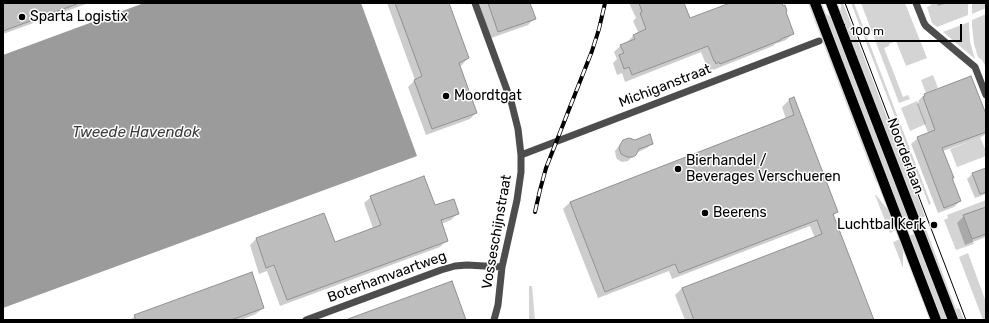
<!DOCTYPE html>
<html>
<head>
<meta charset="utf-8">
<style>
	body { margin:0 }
	#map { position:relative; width:989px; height:323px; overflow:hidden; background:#fff; font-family:Rubik,sans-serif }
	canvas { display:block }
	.frame { position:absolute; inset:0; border:4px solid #000; pointer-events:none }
	.scale { position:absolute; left:843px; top:24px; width:119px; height:18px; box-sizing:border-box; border:2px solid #000; border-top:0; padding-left:5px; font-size:12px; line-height:14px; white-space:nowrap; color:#000; -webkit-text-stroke:3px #fff; paint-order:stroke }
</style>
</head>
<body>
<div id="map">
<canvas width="989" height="323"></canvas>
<div class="frame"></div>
<div class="scale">100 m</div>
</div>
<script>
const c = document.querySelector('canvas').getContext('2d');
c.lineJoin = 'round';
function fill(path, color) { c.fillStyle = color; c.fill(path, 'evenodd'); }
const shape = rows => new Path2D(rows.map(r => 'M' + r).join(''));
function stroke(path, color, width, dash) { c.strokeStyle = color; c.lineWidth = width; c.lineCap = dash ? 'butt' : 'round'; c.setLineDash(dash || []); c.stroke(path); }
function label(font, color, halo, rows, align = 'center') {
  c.font = font + ' Rubik,sans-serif'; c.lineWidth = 3; c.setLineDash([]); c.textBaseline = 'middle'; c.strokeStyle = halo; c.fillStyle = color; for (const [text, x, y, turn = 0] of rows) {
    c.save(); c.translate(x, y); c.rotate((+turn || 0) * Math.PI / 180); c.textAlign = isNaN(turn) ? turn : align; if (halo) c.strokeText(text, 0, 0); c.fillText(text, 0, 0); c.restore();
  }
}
const green = shape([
	[808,3,810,3,878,181,876,182],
	[820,3,822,3,826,14,831,17,911,225,906,227],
	[840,3,843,3,925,216,919,219,840,14,841,6],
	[851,3,854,3,931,204,929,205],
	[861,3,905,3,927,58,906,66,896,41,889,44,889,46,884,48,903,97,908,95,910,99,899,103],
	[931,3,968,3,968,15,937,27,932,23,927,7,931,5],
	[972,3,986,3,986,8,972,14],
	[986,14,986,67,982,60,978,57,974,44,972,26,972,20],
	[969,22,970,42,975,59,943,32],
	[933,75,938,88,926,93,921,80],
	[917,101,926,124,910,131,901,108],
	[980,137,986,151,986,156,957,167,950,149],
	[875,195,876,195,889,211,896,230,890,233],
	[986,200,986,207,963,216,974,244,956,250,944,220,948,218,947,215],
	[926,229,956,309,959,308,964,320,958,320,923,230],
	[914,234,947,320,941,320,909,236],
	[900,239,903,246,903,268,893,242],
	[968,253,986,302,986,320,983,320,959,257],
	[529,286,532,286,535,320,529,320]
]);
const water = shape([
	[144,3,361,3,417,156,3,308,3,55]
]);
const shadow = shape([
	[3,3,89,3,3,34],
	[387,3,448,3,468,58,462,65,459,66,476,113,470,119,426,135,408,87,415,80],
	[479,3,529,3,535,18,528,25,491,38],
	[629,3,683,3,689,20,733,3,782,3,793,33,786,40,775,44,773,46,713,70,713,69,709,70,708,67,707,67,701,52,625,82,622,73,617,75,613,63,617,59,614,52,621,45,627,42,633,36,639,34,633,21,636,18],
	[937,3,947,3,938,6],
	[925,94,986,117,986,133,983,136,943,151,960,201,954,207,938,213,911,144,918,138,928,133,917,104,919,102,918,101],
	[789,100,837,212,833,216,873,320,685,320,675,295,682,288,815,238,810,226,672,279,669,271,598,298,563,209,570,202,786,119,782,107],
	[623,141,652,143,647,148,636,153,628,161,622,162,617,159,616,157,615,151],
	[986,169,986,194,975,198,967,179,972,174],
	[371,197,435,207,458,213,451,220,441,224,447,240,440,247,280,306,267,271,259,274,250,245,256,239,334,243,373,228,364,203],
	[986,208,986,237,965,245,957,223,964,216],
	[263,308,256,314,241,320,130,320,135,316]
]);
const building = shape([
	[3,3,76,3,77,4,3,31,3,3],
	[395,3,449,3,469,58,459,63,477,113,432,129,414,80,422,76,395,3],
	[488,3,530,3,536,19,498,32,488,3],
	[639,3,684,3,690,18,730,3,782,3,783,6,785,5,787,11,786,12,794,34,781,39,781,40,720,64,719,62,716,64,715,61,714,61,708,46,632,75,629,67,624,69,619,55,624,53,620,45,635,39,633,35,646,29,640,13,642,12,639,3],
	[971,76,986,114,986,132,942,148,954,178,952,178,961,201,944,208,917,137,935,130,923,97,925,96,924,94,971,76],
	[794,97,838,212,833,214,874,320,694,320,682,288,822,234,817,220,679,273,675,264,605,292,570,202,794,115,789,99,794,97],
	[650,134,653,144,639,149,636,155,633,157,627,157,621,154,619,148,620,145,623,140,629,138,635,140,650,134],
	[986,168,986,192,980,194,972,173,986,168],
	[424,176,435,205,454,199,459,214,441,220,448,241,287,300,274,265,266,268,256,238,324,213,335,242,381,225,370,196,424,176],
	[986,207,986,234,972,239,963,215,986,207],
	[252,272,264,308,231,320,136,320,134,315,252,272],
	[452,281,466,320,348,320,348,319,452,281]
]);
const minor = shape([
	[475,3,511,101,518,129,521,155,521,172,517,200,502,267,498,305,494,320],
	[916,3,924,23,926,26,975,67,986,95],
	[521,155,819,41],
	[306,320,441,270,455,266,467,265,502,267]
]);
const major = shape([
	[815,3,936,320],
	[831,3,953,320]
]);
const tram = shape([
	[845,3,966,320]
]);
const rail = shape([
	[535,212,540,190,546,168,592,51,599,29,605,3]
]);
const markers = [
	[22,17,4,"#000"],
	[446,96,4,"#000"],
	[678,169,4,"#000"],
	[705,213,4,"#000"],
	[934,225,4,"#000"]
];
const poiNames = [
	["Sparta Logistix",30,17],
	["Moordtgat",454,96],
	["Bierhandel /",686,161],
	["Beverages Verschueren",686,177],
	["Beerens",713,213],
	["Luchtbal Kerk",926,225,"right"]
];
const streetNames = [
	["Michiganstraat",665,86,-21],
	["Noorderlaan",905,156,69],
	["Vosseschijnstraat",497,232,-80],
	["Boterhamvaartweg",387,277,-20]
];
const waterNames = [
	["Tweede Havendok",136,133]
];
fill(green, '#d4d4d4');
fill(water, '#9b9b9b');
fill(shadow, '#0003');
fill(building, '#bdbdbd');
stroke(building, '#919191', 1);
stroke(major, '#dbdbdb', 12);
stroke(minor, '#4d4d4d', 7);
stroke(major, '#000', 10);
stroke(tram, '#000', 1);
stroke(rail, '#000', 4);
stroke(rail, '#fff', 2.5, [8]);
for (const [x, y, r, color] of markers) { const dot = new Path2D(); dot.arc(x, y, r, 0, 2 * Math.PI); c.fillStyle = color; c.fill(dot); stroke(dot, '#fff', 1.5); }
label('14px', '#000', '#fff', poiNames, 'left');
label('14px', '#000', '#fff', streetNames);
label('italic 15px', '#3c3c3c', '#fff', waterNames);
</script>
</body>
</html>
